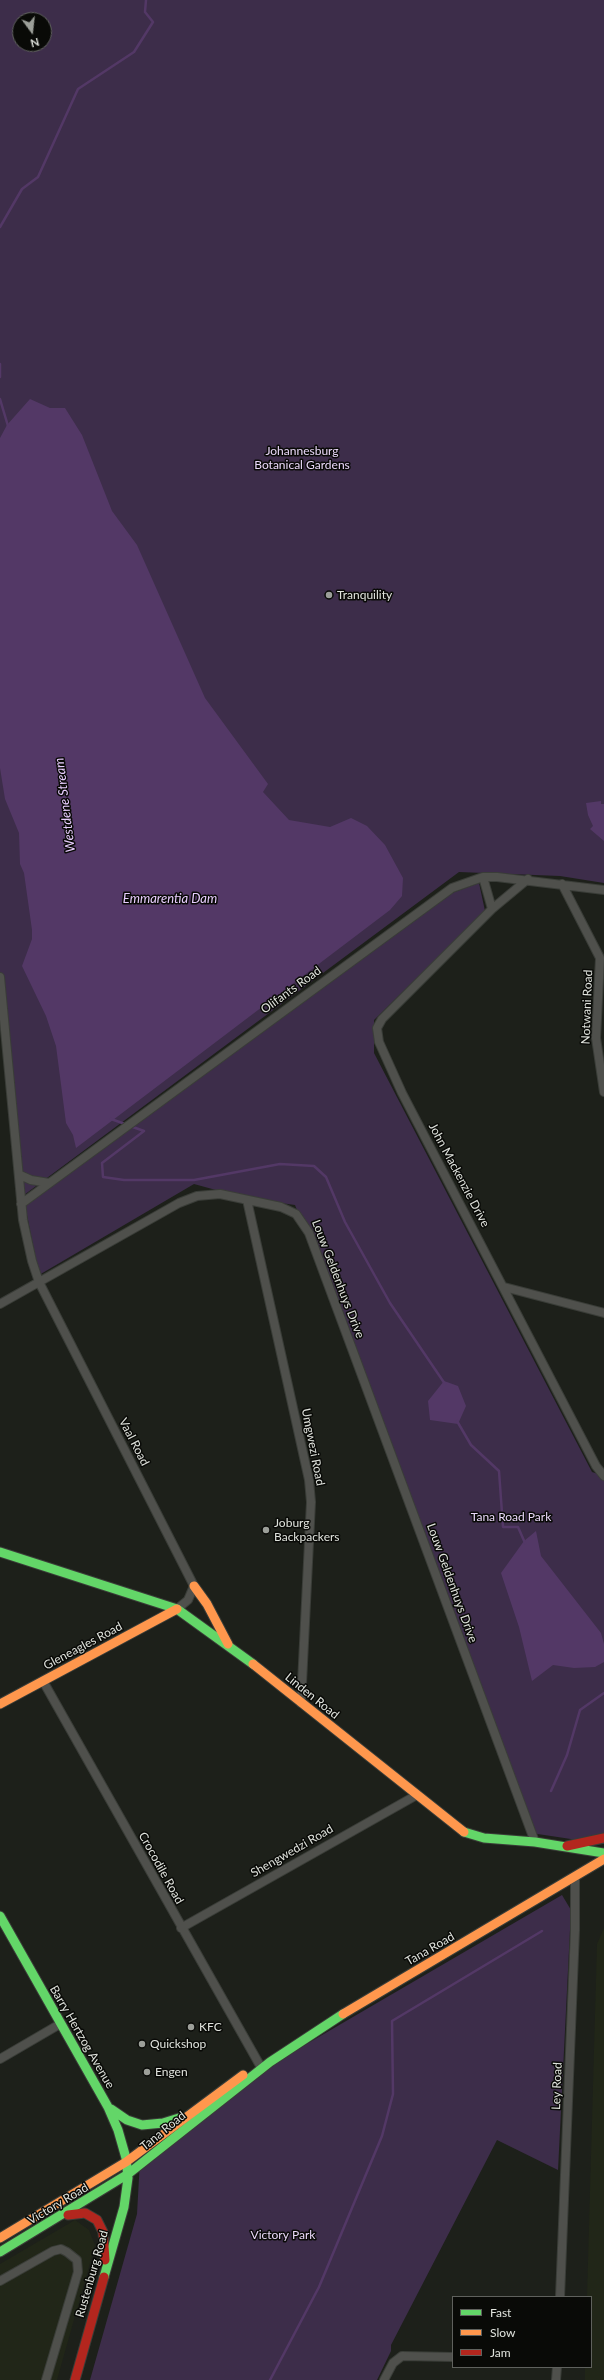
<!DOCTYPE html>
<html>
<head>
<meta charset="utf-8">
<style>
	body { margin:0 }
	#map { position:relative; width:604px; height:2380px; overflow:hidden; background:#1d201a; font-family:Lato,sans-serif }
	canvas { display:block }
	.legend { position:absolute; left:452px; top:2296px; width:140px; height:72px; box-sizing:border-box; background:#090a07; border:1px solid #5f615d; margin:0; padding:5px 7px; list-style:none; font-size:12px; color:#e0e3dd }
	.legend li { display:flex; align-items:center; gap:8px; height:20px }
	.legend b { width:20px; border:1px solid #5f615d }
	.north { position:absolute; left:12px; top:12px; width:40px; height:40px; box-sizing:border-box; background:#090a07; border:1px solid #5f615d; border-radius:50%; rotate:165deg; font-size:11px; font-weight:700; line-height:16px; text-align:center; color:#e0e3dd }
	.north::after { content:''; display:block; margin:auto; width:14px; height:18px; background:#9c9f99; clip-path:polygon(50% 0,100% 100%,50% 72%,0 100%) }
</style>
</head>
<body>
<div id="map">
<canvas width="604" height="2380"></canvas>
<ul class="legend">
<li><b style="height:5px;background:#63d668"></b>Fast</li>
<li><b style="height:5px;background:#ff974d"></b>Slow</li>
<li><b style="height:5px;background:#b3261e"></b>Jam</li>
</ul>
<div class="north">N</div>
</div>
<script>
const c = document.querySelector('canvas').getContext('2d');
c.lineJoin = 'round';
function fill(path, color) { c.fillStyle = color; c.fill(path, 'evenodd'); }
const shape = rows => new Path2D(rows.map(r => 'M' + r).join(''));
function stroke(path, color, width, dash) { c.strokeStyle = color; c.lineWidth = width; c.lineCap = dash ? 'butt' : 'round'; c.setLineDash(dash || []); c.stroke(path); }
function label(font, color, halo, rows, align = 'center') {
  c.font = font + ' Lato,sans-serif'; c.lineWidth = 3; c.setLineDash([]); c.textBaseline = 'middle'; c.strokeStyle = halo; c.fillStyle = color; for (const [text, x, y, turn = 0] of rows) {
    c.save(); c.translate(x, y); c.rotate((+turn || 0) * Math.PI / 180); c.textAlign = isNaN(turn) ? turn : align; if (halo) c.strokeText(text, 0, 0); c.fillText(text, 0, 0); c.restore();
  }
}
const built = shape([
	[604,1928,604,2380,585,2380,585,2367,591,2367,591,2297,587,2297,597,1944],
	[75,2220,89,2230,95,2245,57,2380,0,2380,0,2264]
]);
const green = shape([
	[0,0,604,0,604,883,560,876,459,872,24,1195,0,994],
	[20,20,44,20,44,44,20,44],
	[479,883,485,911,374,1020,374,1053,592,1472,604,1476,604,1844,531,1833,295,1205,245,1198,194,1184,39,1275,25,1205,449,894],
	[562,1895,571,1910,558,2170,497,2140,391,2345,391,2351,377,2380,90,2380,137,2214,140,2160,257,2073]
]);
const water = shape([
	[30,399,50,408,65,408,82,435,112,511,137,545,205,698,268,784,263,792,289,820,330,827,351,818,367,826,385,845,403,878,402,896,390,910,76,1148,73,1135,66,1123,56,1046,46,1016,22,966,32,939,32,930,24,873,20,864,19,833,5,799,0,768,0,438,7,425],
	[601,801,601,804,604,804,604,841,590,829,593,826,588,815,586,803],
	[444,1381,458,1386,466,1406,458,1424,430,1420,428,1401],
	[536,1531,541,1556,601,1633,604,1644,604,1662,595,1667,574,1668,553,1665,532,1681,519,1627,501,1573,524,1541]
]);
const stream = shape([
	[0,227,22,189,38,177,78,89,134,52,153,22,145,12,146,0],
	[0,364,0,377],
	[0,399,8,426],
	[111,1119,125,1124],
	[130,1126,144,1131,102,1163,103,1177,124,1180,194,1180,280,1164,314,1166,326,1177,345,1222,390,1303,445,1384],
	[457,1421,471,1445,499,1471,503,1527,518,1527,525,1543],
	[551,1791,567,1755,580,1710,604,1693],
	[270,2380,319,2287,382,2136,393,2094,392,2021,542,1931]
]);
const street = shape([
	[483,877,492,909,382,1019,377,1028,379,1042,402,1093,596,1466,604,1476],
	[562,884,600,958,596,1038,604,1092],
	[492,909,528,879],
	[0,977,23,1220,32,1261,39,1282,194,1586,188,1600,177,1609],
	[20,1175,31,1180,49,1183],
	[247,1200,309,1480,311,1502,301,1703],
	[21,1204,452,888,483,877,497,877,604,890],
	[504,1287,604,1313],
	[0,1304,179,1203,197,1196,220,1194,281,1207,296,1214,309,1233,535,1842],
	[43,1681,262,2069],
	[181,1928,415,1796],
	[0,2059,60,2024],
	[0,2281,53,2251,61,2249,67,2252,77,2260,78,2272,46,2380],
	[560,2297,575,1930,575,1877],
	[384,2380,393,2363,402,2356,453,2357],
	[556,2380,557,2367]
]);
const fast = shape([
	[0,1552,177,1609,253,1664],
	[464,1832,484,1838,535,1842,604,1853],
	[0,1916,108,2107,118,2130,126,2158,128,2178,124,2207,104,2277],
	[111,2109,127,2120,142,2125,163,2123,179,2118],
	[0,2252,128,2174,270,2062,343,2014]
]);
const slow = shape([
	[194,1586,207,1604,228,1644],
	[253,1664,464,1832],
	[0,1704,177,1609],
	[343,2014,604,1859],
	[0,2238,126,2162,243,2075]
]);
const jam = shape([
	[567,1846,604,1838],
	[68,2215,85,2213,97,2220,103,2232,105,2260],
	[75,2380,104,2277]
]);
const markers = [
	[329,595,4,"#9c9f99"],
	[266,1530,4,"#9c9f99"],
	[191,2027,4,"#9c9f99"],
	[142,2044,4,"#9c9f99"],
	[147,2072,4,"#9c9f99"]
];
const parkNames = [
	["Johannesburg",302,451],
	["Botanical Gardens",302,465],
	["Tana Road Park",511,1517],
	["Victory Park",283,2235]
];
const poiNames = [
	["Tranquility",337,595],
	["Joburg",274,1523],
	["Backpackers",274,1537],
	["KFC",199,2027],
	["Quickshop",150,2044],
	["Engen",155,2072]
];
const streetNames = [
	["Olifants Road",291,990,-36],
	["Notwani Road",587,1007,-88],
	["John Mackenzie Drive",459,1175,62],
	["Louw Geldenhuys Drive",338,1279,69],
	["Vaal Road",134,1442,63],
	["Umgwezi Road",313,1447,79],
	["Louw Geldenhuys Drive",452,1583,70],
	["Gleneagles Road",83,1646,-28],
	["Linden Road",312,1696,39],
	["Shengwedzi Road",292,1851,-30],
	["Crocodile Road",161,1868,61],
	["Tana Road",430,1949,-30],
	["Barry Hertzog Avenue",82,2037,60],
	["Ley Road",557,2086,-88],
	["Tana Road",163,2131,-39],
	["Victory Road",58,2204,-31],
	["Rustenburg Road",92,2274,-74]
];
const waterNames = [
	["Westdene Stream",65,805,-97],
	["Emmarentia Dam",170,899]
];
fill(built, '#212618');
fill(green, '#3d2d4a');
fill(water, '#533866');
stroke(stream, '#533866', 2.5);
stroke(street, '#3a3d38', 10);
stroke(fast, '#3a3d38', 11);
stroke(slow, '#3a3d38', 11);
stroke(jam, '#3a3d38', 11);
stroke(street, '#4f504c', 8);
stroke(fast, '#63d668', 9);
stroke(slow, '#ff974d', 9);
stroke(jam, '#b3261e', 9);
for (const [x, y, r, color] of markers) { const dot = new Path2D(); dot.arc(x, y, r, 0, 2 * Math.PI); c.fillStyle = color; c.fill(dot); stroke(dot, '#090a07', 1.5); }
label('12px', '#ead8f9', '#090a07', parkNames);
label('12px', '#e0e3dd', '#090a07', poiNames, 'left');
label('12px', '#e0e3dd', '#090a07', streetNames);
label('italic 13px', '#e8cdfe', '#090a07', waterNames);
</script>
</body>
</html>
